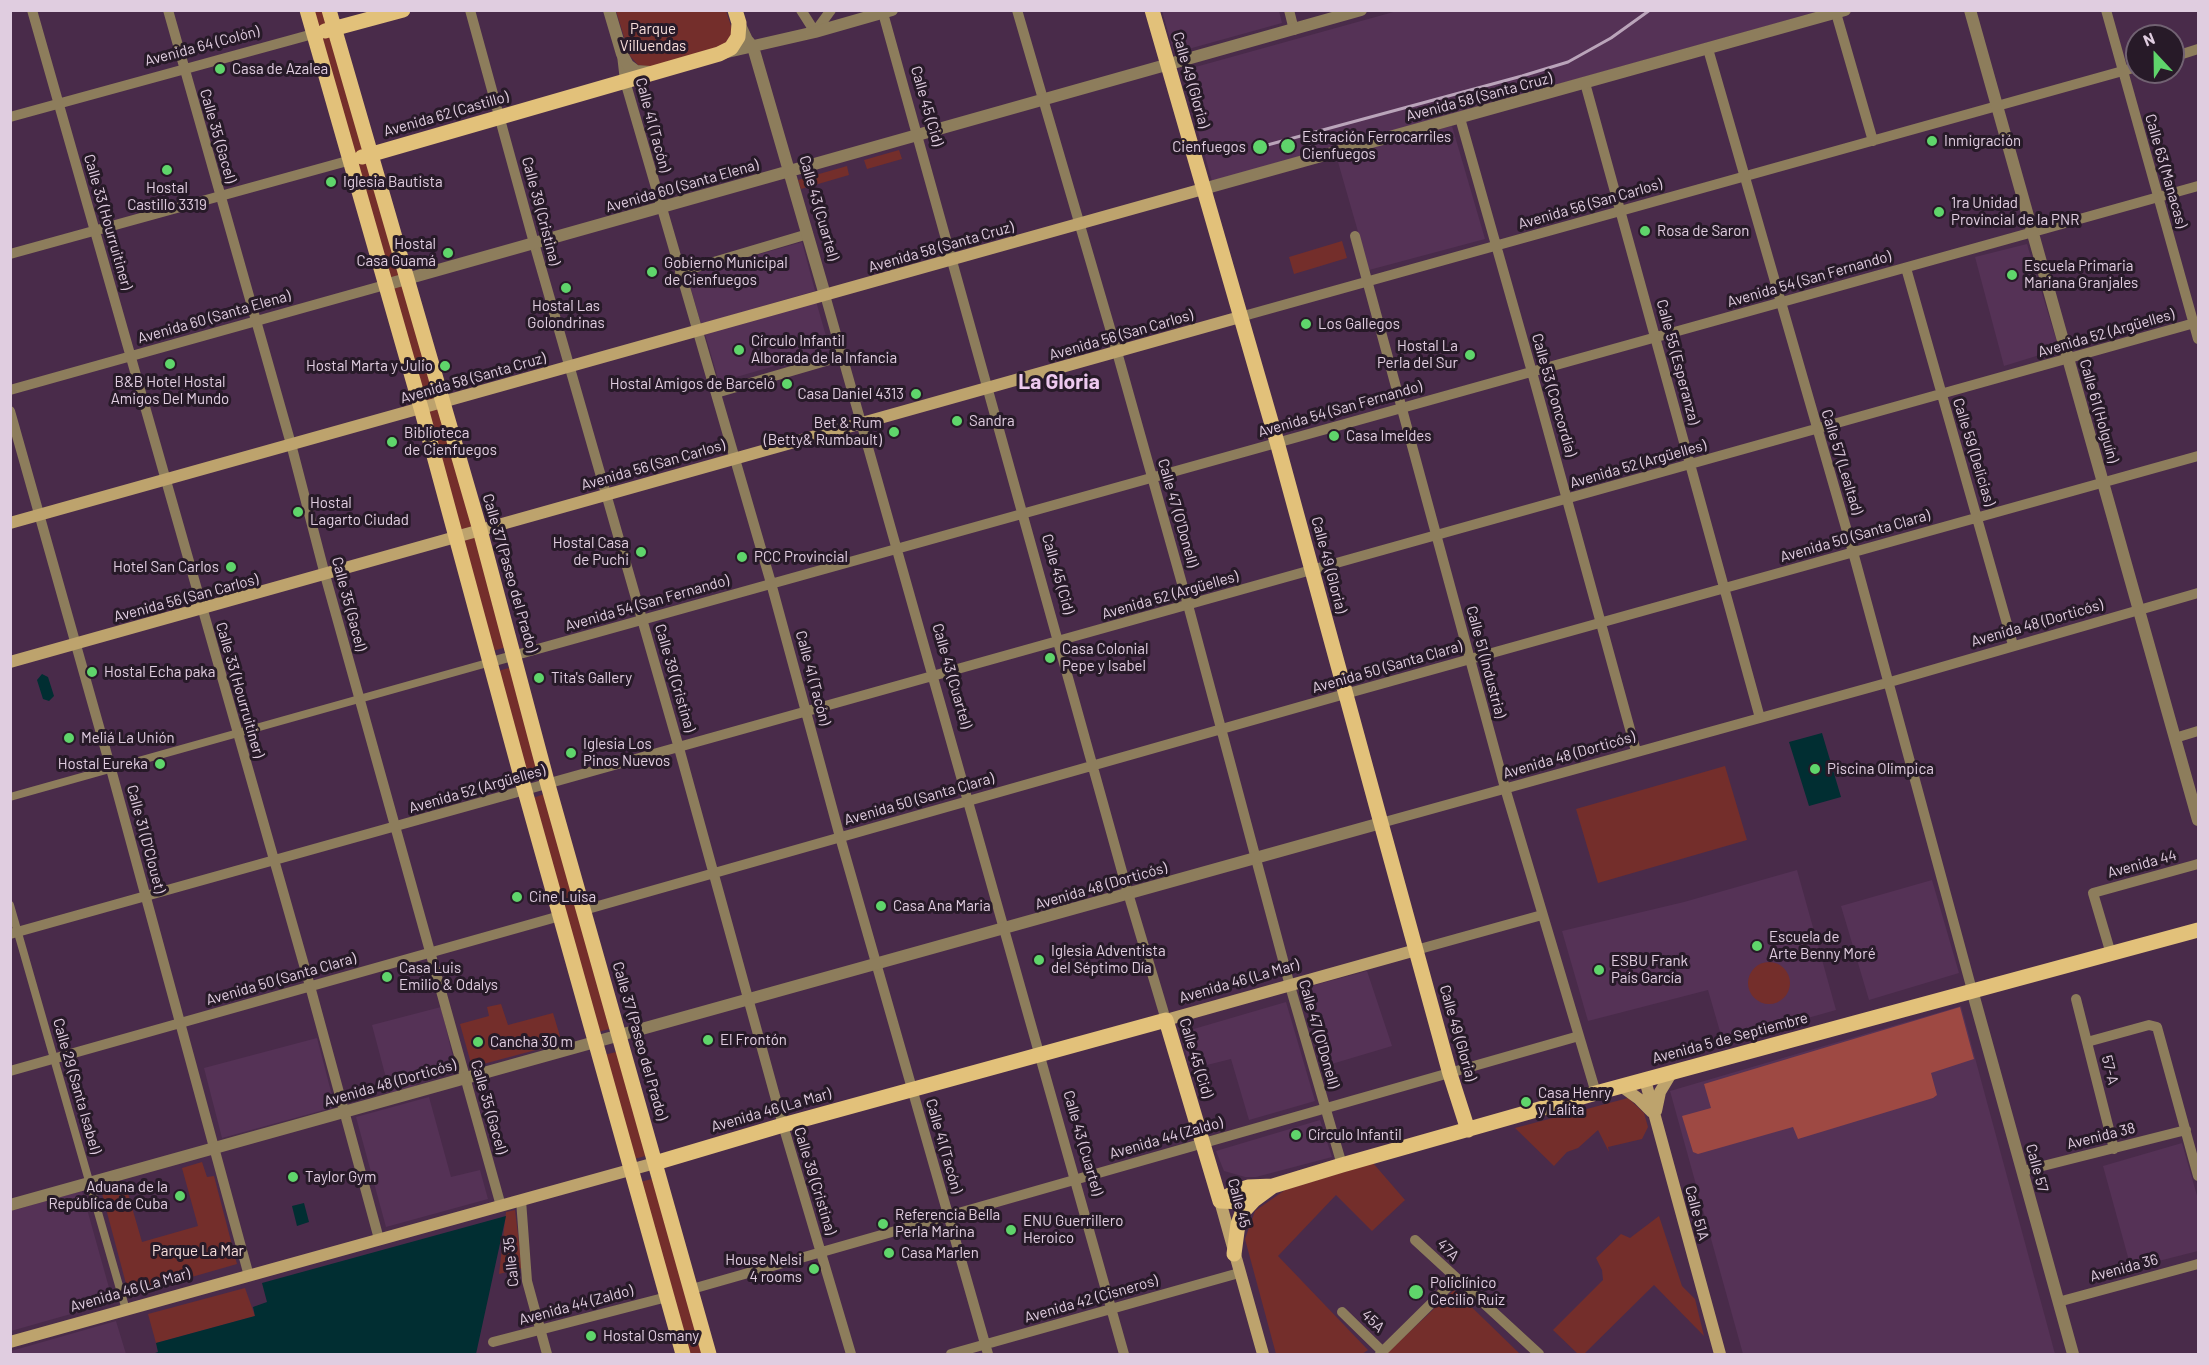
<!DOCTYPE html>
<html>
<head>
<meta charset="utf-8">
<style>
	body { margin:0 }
	#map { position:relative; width:2209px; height:1365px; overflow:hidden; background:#492b4a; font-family:Barlow,sans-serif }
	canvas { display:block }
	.frame { position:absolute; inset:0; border:12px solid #e0cde0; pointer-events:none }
	.north { position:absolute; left:2125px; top:24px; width:60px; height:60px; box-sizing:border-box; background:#271a28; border:2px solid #716272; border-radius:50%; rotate:338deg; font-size:16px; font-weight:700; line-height:24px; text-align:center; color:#e0cde0 }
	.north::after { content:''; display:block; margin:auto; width:21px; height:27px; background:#5fd56b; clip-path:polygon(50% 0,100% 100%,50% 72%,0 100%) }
</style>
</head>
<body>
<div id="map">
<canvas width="2209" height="1365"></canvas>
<div class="frame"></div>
<div class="north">N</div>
</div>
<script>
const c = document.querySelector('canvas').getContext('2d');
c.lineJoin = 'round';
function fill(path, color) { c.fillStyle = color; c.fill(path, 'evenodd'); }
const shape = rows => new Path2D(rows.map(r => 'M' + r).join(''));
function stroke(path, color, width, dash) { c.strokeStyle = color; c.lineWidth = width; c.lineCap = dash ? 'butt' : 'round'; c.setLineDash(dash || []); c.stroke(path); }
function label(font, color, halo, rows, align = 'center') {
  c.font = font + ' Barlow,sans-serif'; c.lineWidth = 6; c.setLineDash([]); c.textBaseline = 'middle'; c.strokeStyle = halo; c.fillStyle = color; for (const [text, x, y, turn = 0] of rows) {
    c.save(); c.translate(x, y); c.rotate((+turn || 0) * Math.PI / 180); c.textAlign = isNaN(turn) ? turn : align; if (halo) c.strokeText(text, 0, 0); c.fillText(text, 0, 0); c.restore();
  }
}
const built = shape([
	[1162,11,1279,11,1282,23,1174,53],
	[1397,11,1820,11,1212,181,1181,71],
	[1452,126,1485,239,1369,270,1336,155],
	[802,242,815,291,701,324,687,275],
	[2027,244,2059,349,2004,366,1975,257],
	[816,301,830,350,719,382,705,334],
	[1797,870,1836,1010,1723,1042,1708,990,1588,1021,1562,931,1684,902],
	[1932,880,1959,973,1869,1000,1841,906],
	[1367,971,1392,1046,1325,1066,1300,989],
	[1286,1002,1315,1101,1249,1120,1231,1059,1191,1069,1180,1033],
	[1961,1006,2055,1354,1743,1354,1670,1091],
	[441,1007,454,1062,413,1073,416,1086,390,1093,372,1025],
	[317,1038,335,1107,222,1138,204,1068],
	[429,1097,451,1177,480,1170,488,1199,386,1227,356,1117],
	[1320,1120,1332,1157,1256,1177,1245,1177,1224,1171,1216,1151],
	[2182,1143,2198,1199,2198,1251,2131,1268,2103,1166],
	[82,1191,113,1302,11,1331,11,1211],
	[116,1321,126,1354,11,1354,11,1351]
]);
const green = shape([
	[311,11,325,11,507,647,492,651],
	[616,11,726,11,732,29,731,35,725,45,651,67,638,65,630,56],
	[899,150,902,159,867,169,864,160],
	[847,166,849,175,801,189,798,180],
	[1342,241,1347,258,1294,274,1289,257],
	[512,667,542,777,528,781,498,671],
	[1725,766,1747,840,1598,883,1576,809],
	[547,793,613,1028,598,1032,533,798],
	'1748 983a21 21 0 1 1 42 0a21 21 0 1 1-42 0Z',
	[501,1004,508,1025,553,1013,562,1043,472,1067,460,1024,489,1016,487,1007],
	[620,1051,649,1155,634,1159,604,1055],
	[1628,1098,1644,1113,1648,1127,1642,1139,1608,1147,1609,1152,1598,1130,1578,1148,1567,1152,1554,1166,1515,1128],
	[202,1162,207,1177,214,1176,237,1264,129,1295,101,1190,125,1183,142,1242,198,1226,182,1168],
	[1373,1163,1405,1200,1372,1231,1336,1195,1278,1256,1368,1350,1362,1354,1276,1354,1245,1239,1255,1211,1285,1190],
	[656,1178,705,1354,687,1354,640,1182],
	[515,1210,522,1268,499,1274,506,1212],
	[1659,1216,1682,1286,1695,1299,1704,1336,1654,1285,1584,1354,1578,1354,1553,1330,1603,1280,1602,1270,1596,1258,1621,1234,1630,1238],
	[245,1288,255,1316,156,1343,148,1314],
	[1454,1290,1520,1354,1386,1354]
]);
const forest = shape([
	[1960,1007,1974,1059,1931,1073,1937,1095,1933,1098,1798,1139,1793,1127,1698,1154,1693,1152,1682,1116,1711,1108,1704,1084]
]);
const water = shape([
	[42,674,48,677,54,696,49,701,43,699,37,680],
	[1822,733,1841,797,1809,806,1789,742],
	[304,1203,309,1222,297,1226,292,1206],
	[506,1216,476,1354,152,1354,158,1352,156,1343,255,1316,253,1307,267,1302,262,1283]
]);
const pedestrian = shape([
	[10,797,491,662],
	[10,905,126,1310]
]);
const minor = shape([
	[32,10,310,986,379,1239],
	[168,10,291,444,325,575,501,1206],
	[470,10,534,243,679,748,783,1125,851,1354],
	[801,10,815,32,831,10],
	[1017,10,1117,352,1188,605,1290,986,1342,1165],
	[1289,10,1294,30],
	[2106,10,2198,339],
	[883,13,1128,893,1166,1020],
	[1836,13,1873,141],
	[1708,49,1853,552,1972,990],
	[622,55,625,81,771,583,840,837,988,1354],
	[2173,57,2198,49],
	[1585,83,1760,718],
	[10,117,313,34],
	[1460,118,1532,372,1636,751],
	[1355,236,1505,788,1596,1093],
	[10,254,351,160],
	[1906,268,2013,645],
	[680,272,808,234],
	[825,295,1124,1354],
	[1240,317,2137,67],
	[10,390,385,285],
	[716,393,843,356],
	[10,411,111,769,249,1276],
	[491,662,2198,186],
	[2175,738,2198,731],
	[1381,823,1890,682,2198,593],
	[584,910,1345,694,2198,456],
	[10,934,2198,322],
	[1416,950,1542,915],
	[2111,954,2093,893,2198,864],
	[2076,999,2114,1149],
	[2087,1042,2149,1025,2157,1027,2198,1176],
	[10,1071,560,916],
	[2023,1171,2186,1130],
	[521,1200,527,1281,547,1354],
	[1415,1240,1539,1354],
	[692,1289,1579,1036],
	[2058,1302,2198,1264],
	[1342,1312,1383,1352],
	[493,1342,667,1297],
	[951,1354,1239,1273],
	[1380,1354,1456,1279]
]);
const tertiary = shape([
	[609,10,622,54,628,65,636,71,650,72],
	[1970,10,2198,820],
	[740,25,747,40,753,47,825,295],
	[723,53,815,32,892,10],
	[1203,189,1845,10],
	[385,285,1361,10],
	[1972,990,2073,1354],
	[10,1205,1381,823]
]);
const secondary = shape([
	[10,523,1203,189],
	[10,662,1240,317],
	[1166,1020,1416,950],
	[1645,1080,1720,1354],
	[1621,1086,1639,1099,1652,1112],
	[1656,1111,1660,1092,1672,1072],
	[1220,1201,1263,1354],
	[10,1342,655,1163]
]);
const primary = shape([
	[307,10,421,408,525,791,683,1354],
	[329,10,480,530,548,785,709,1354],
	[1152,10,1277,442,1381,823,1450,1074,1468,1130],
	[325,31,403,10],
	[362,157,719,54,731,48,738,37,739,23,735,10],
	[655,1163,783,1125,1166,1020,1220,1201],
	[1220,1201,1244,1202,1254,1200,1273,1186,1342,1165,1596,1093,2198,930],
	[1220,1201,1236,1191,1248,1187,1273,1186],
	[1234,1254,1238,1224,1242,1213,1254,1200]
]);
const rail = shape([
	[1260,147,1522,76,1568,62,1611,38,1650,10]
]);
const markers = [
	[220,69,6,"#5fd56b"],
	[1932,141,6,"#5fd56b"],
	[1288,146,8,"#5fd56b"],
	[1260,147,8,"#5fd56b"],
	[167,170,6,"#5fd56b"],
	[331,182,6,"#5fd56b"],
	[1939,212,6,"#5fd56b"],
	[1645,231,6,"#5fd56b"],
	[448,253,6,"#5fd56b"],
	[652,272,6,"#5fd56b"],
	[2012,275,6,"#5fd56b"],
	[566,288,6,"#5fd56b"],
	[1306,324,6,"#5fd56b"],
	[739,350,6,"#5fd56b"],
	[1470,355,6,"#5fd56b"],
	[170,364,6,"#5fd56b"],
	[445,366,6,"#5fd56b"],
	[787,384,6,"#5fd56b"],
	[916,394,6,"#5fd56b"],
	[957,421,6,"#5fd56b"],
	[894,432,6,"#5fd56b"],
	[1334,436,6,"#5fd56b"],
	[392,442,6,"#5fd56b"],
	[298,512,6,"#5fd56b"],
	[641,552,6,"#5fd56b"],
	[742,557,6,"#5fd56b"],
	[231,567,6,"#5fd56b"],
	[1050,658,6,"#5fd56b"],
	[92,672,6,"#5fd56b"],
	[539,678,6,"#5fd56b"],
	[69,738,6,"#5fd56b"],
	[571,753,6,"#5fd56b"],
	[160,764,6,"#5fd56b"],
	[1815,769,6,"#5fd56b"],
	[517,897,6,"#5fd56b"],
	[881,906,6,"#5fd56b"],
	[1757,946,6,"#5fd56b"],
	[1039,960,6,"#5fd56b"],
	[1599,970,6,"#5fd56b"],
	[387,977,6,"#5fd56b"],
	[708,1040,6,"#5fd56b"],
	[478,1042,6,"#5fd56b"],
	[1526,1102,6,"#5fd56b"],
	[1296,1135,6,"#5fd56b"],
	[293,1177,6,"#5fd56b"],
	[180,1196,6,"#5fd56b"],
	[883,1224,6,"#5fd56b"],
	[1011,1230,6,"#5fd56b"],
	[889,1253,6,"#5fd56b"],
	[814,1269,6,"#5fd56b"],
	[1416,1292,8,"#5fd56b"],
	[591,1336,6,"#5fd56b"]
];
const parkNames = [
	["Parque",653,29],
	["Villuendas",653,46],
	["Parque La Mar",198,1251]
];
const streetNames = [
	["Avenida 64 (Colón)",202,46,-15],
	["Calle 49 (Gloria)",1191,80,74],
	["Avenida 58 (Santa Cruz)",1479,97,-15],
	["Calle 45 (Cid)",927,106,74],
	["Avenida 62 (Castillo)",446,114,-16],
	["Calle 41 (Tacón)",653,125,75],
	["Calle 35 (Gacel)",218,136,74],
	["Calle 63 (Manacas)",2166,171,74],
	["Avenida 60 (Santa Elena)",682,186,-16],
	["Avenida 56 (San Carlos)",1590,204,-16],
	["Calle 43 (Cuartel)",819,208,74],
	["Calle 39 (Cristina)",541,211,75],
	["Calle 33 (Hourruitiner)",108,222,74],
	["Avenida 58 (Santa Cruz)",941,247,-16],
	["Avenida 54 (San Fernando)",1809,279,-16],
	["Avenida 60 (Santa Elena)",214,317,-16],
	["Avenida 52 (Argüelles)",2106,333,-16],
	["Avenida 56 (San Carlos)",1121,335,-16],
	["Calle 55 (Esperanza)",1678,362,75],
	["Avenida 58 (Santa Cruz)",473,378,-16],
	["Calle 53 (Concordia)",1554,395,74],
	["Avenida 54 (San Fernando)",1340,409,-16],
	["Calle 61 (Holguín)",2099,411,74],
	["Calle 59 (Delicias)",1974,452,73],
	["Calle 57 (Lealtad)",1842,462,73],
	["Avenida 52 (Argüelles)",1638,464,-16],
	["Avenida 56 (San Carlos)",653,465,-16],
	["Calle 47 (O'Donell)",1178,513,74],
	["Avenida 50 (Santa Clara)",1855,536,-16],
	["Calle 49 (Gloria)",1329,565,75],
	["Calle 37 (Paseo del Prado)",510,573,74],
	["Calle 45 (Cid)",1058,574,74],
	["Avenida 52 (Argüelles)",1170,595,-16],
	["Avenida 56 (San Carlos)",186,598,-15],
	["Avenida 54 (San Fernando)",647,603,-16],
	["Calle 35 (Gacel)",349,604,75],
	["Avenida 48 (Dorticós)",2037,623,-16],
	["Calle 51 (Industria)",1486,662,75],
	["Avenida 50 (Santa Clara)",1387,667,-16],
	["Calle 43 (Cuartel)",952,676,74],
	["Calle 39 (Cristina)",675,678,74],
	["Calle 41 (Tacón)",813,678,75],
	["Calle 33 (Hourruitiner)",240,690,74],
	["Avenida 48 (Dorticós)",1569,755,-16],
	["Avenida 52 (Argüelles)",477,789,-16],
	["Avenida 50 (Santa Clara)",919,799,-16],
	["Calle 31 (D'Clouet)",146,839,75],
	["Avenida 44",2142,864,-15],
	["Avenida 48 (Dorticós)",1101,886,-16],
	["Avenida 50 (Santa Clara)",281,979,-16],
	["Avenida 46 (La Mar)",1239,981,-16],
	["Calle 49 (Gloria)",1458,1033,74],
	["Calle 47 (O'Donell)",1319,1034,74],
	["Avenida 5 de Septiembre",1730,1038,-15],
	["Calle 37 (Paseo del Prado)",640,1041,74],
	["Calle 45 (Cid)",1196,1058,73],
	["57-A",2110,1070,76],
	["Avenida 48 (Dorticós)",390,1083,-16],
	["Calle 29 (Santa Isabel)",77,1086,74],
	["Calle 35 (Gacel)",489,1107,74],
	["Avenida 46 (La Mar)",771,1110,-16],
	["Avenida 38",2101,1136,-14],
	["Avenida 44 (Zaldo)",1166,1138,-16],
	["Calle 43 (Cuartel)",1083,1143,74],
	["Calle 41 (Tacón)",944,1146,74],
	["Calle 57",2037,1168,75],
	["Calle 39 (Cristina)",815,1181,73],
	["Calle 45",1239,1203,75],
	["Calle 51A",1697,1213,75],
	["47A",1448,1250,45],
	["Calle 35",511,1262,-96],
	["Avenida 36",2124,1268,-15],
	["Avenida 46 (La Mar)",130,1290,-16],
	["Avenida 42 (Cisneros)",1091,1299,-16],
	["Avenida 44 (Zaldo)",576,1305,-15],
	["45A",1373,1321,45]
];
const poiNames = [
	["Casa de Azalea",232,69],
	["Estración Ferrocarriles",1302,137],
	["Cienfuegos",1302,154],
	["Inmigración",1944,141],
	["Cienfuegos",1246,147,"right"],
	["Iglesia Bautista",343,182],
	["Hostal",167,188,"center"],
	["Castillo 3319",167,205,"center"],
	["1ra Unidad",1951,203],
	["Provincial de la PNR",1951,220],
	["Rosa de Saron",1657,231],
	["Hostal",436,244,"right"],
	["Casa Guamá",436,261,"right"],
	["Gobierno Municipal",664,263],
	["de Cienfuegos",664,280],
	["Escuela Primaria",2024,266],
	["Mariana Granjales",2024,283],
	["Hostal Las",566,306,"center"],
	["Golondrinas",566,323,"center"],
	["Los Gallegos",1318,324],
	["Círculo Infantil",751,341],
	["Alborada de la Infancia",751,358],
	["Hostal La",1458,346,"right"],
	["Perla del Sur",1458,363,"right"],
	["Hostal Marta y Julio",433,366,"right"],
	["B&B Hotel Hostal",170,382,"center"],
	["Amigos Del Mundo",170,399,"center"],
	["Hostal Amigos de Barceló",775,384,"right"],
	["Casa Daniel 4313",904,394,"right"],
	["Sandra",969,421],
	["Bet & Rum",882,423,"right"],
	["(Betty& Rumbault)",882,440,"right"],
	["Biblioteca",404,433],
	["de Cienfuegos",404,450],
	["Casa Imeldes",1346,436],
	["Hostal",310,503],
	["Lagarto Ciudad",310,520],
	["Hostal Casa",629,543,"right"],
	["de Puchi",629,560,"right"],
	["PCC Provincial",754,557],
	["Hotel San Carlos",219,567,"right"],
	["Casa Colonial",1062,649],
	["Pepe y Isabel",1062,666],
	["Hostal Echa paka",104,672],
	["Tita's Gallery",551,678],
	["Meliá La Unión",81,738],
	["Iglesia Los",583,744],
	["Pinos Nuevos",583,761],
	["Hostal Eureka",148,764,"right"],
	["Piscina Olimpica",1827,769],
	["Cine Luisa",529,897],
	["Casa Ana Maria",893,906],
	["Escuela de",1769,937],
	["Arte Benny Moré",1769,954],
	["Iglesia Adventista",1051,951],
	["del Séptimo Día",1051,968],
	["ESBU Frank",1611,961],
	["País García",1611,978],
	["Casa Luis",399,968],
	["Emilio & Odalys",399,985],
	["El Frontón",720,1040],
	["Cancha 30 m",490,1042],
	["Casa Henry",1538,1093],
	["y Lalita",1538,1110],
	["Círculo Infantil",1308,1135],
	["Taylor Gym",305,1177],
	["Aduana de la",168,1187,"right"],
	["República de Cuba",168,1204,"right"],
	["Referencia Bella",895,1215],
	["Perla Marina",895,1232],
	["ENU Guerrillero",1023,1221],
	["Heroico",1023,1238],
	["Casa Marlen",901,1253],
	["House Nelsi",802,1260,"right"],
	["4 rooms",802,1277,"right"],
	["Policlínico",1430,1283],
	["Cecilio Ruiz",1430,1300],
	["Hostal Osmany",603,1336]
];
const districtNames = [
	["La Gloria",1059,382]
];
fill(built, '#553256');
fill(green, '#742e2b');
fill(forest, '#9e4943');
fill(water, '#012e32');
stroke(pedestrian, '#8d7d5c', 8);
stroke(minor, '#8d7d5c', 10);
stroke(tertiary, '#8d7d5c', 12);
stroke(secondary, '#bda36d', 12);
stroke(primary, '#e2c17a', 15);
stroke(rail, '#baa4ba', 3);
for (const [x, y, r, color] of markers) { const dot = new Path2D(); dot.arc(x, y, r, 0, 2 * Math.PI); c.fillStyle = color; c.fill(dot); stroke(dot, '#271a28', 2); }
label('15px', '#f7dedb', '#271a28', parkNames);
label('15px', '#e0cde0', '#271a28', streetNames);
label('15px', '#e0cde0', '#271a28', poiNames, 'left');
label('bold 21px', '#eec9ef', '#271a28', districtNames);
</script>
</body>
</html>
